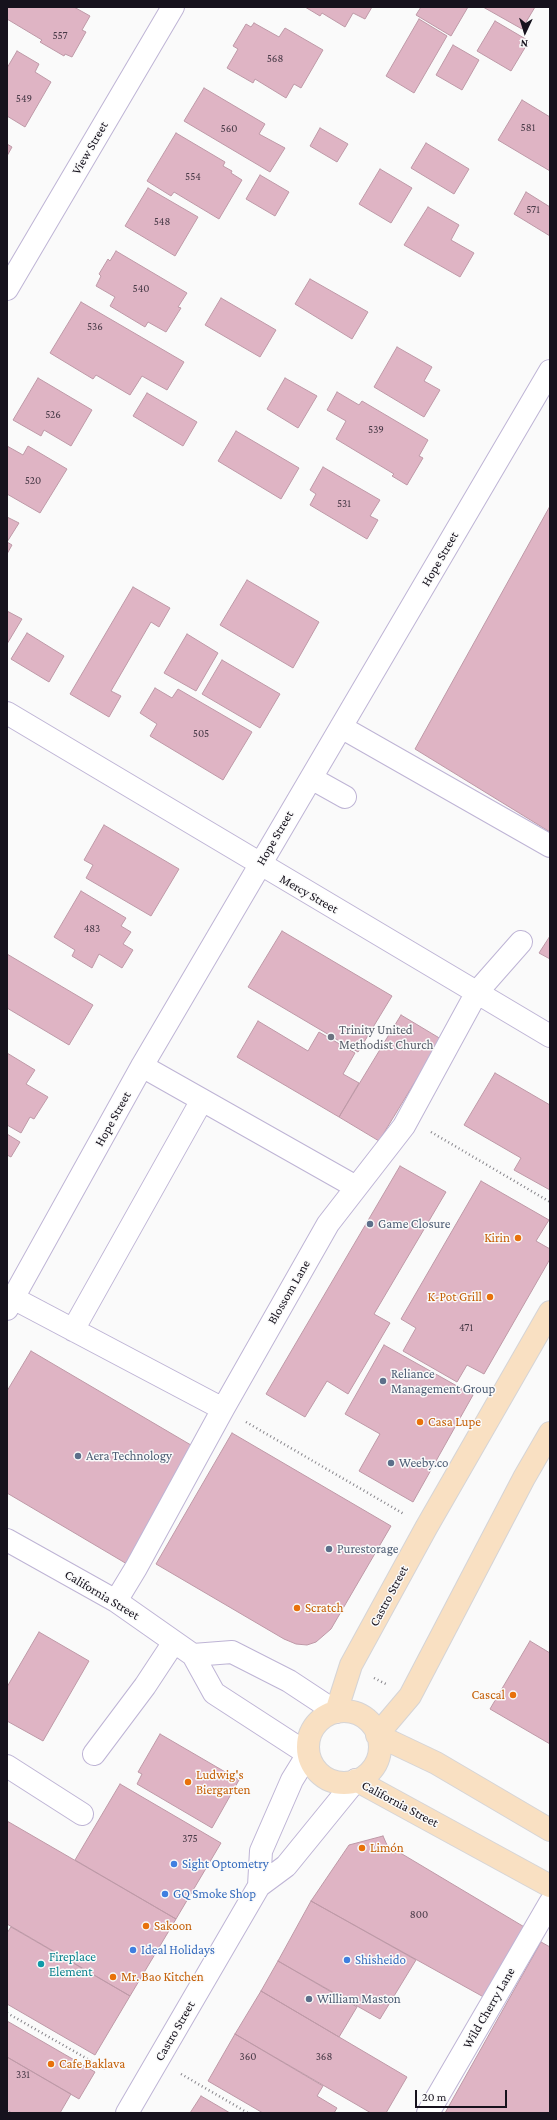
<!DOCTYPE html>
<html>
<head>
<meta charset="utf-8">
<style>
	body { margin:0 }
	#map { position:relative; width:557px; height:2120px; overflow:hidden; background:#fafafa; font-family:"Crimson Pro",serif }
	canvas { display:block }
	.frame { position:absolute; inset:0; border:8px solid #16121d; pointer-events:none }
	.north { position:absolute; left:505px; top:12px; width:40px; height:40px; -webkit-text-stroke:3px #fafafa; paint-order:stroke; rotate:184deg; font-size:11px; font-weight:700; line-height:16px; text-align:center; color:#16121d }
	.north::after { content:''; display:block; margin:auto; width:14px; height:18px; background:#16121d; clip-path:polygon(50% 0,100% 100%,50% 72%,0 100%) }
	.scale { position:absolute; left:415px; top:2090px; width:92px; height:18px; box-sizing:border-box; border:2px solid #16121d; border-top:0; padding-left:5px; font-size:12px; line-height:14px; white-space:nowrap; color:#16121d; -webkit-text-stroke:3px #fafafa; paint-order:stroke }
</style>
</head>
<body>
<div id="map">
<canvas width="557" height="2120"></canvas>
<div class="frame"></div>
<div class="north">N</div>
<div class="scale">20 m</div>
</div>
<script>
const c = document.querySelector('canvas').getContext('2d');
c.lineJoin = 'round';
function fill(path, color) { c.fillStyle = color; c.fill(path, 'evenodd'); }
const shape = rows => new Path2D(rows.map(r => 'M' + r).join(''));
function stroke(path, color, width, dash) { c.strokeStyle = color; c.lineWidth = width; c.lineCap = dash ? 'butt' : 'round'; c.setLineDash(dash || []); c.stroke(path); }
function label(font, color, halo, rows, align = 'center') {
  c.font = font + ' "Crimson Pro",serif'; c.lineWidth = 3; c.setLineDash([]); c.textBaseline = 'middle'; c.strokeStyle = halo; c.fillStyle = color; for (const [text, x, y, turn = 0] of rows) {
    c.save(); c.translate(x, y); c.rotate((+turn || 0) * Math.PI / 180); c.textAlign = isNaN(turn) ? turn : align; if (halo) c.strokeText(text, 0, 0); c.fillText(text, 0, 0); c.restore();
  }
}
const building = shape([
	[7,7,74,7,90,16,82,30,86,32,72,57,65,54,64,56,40,42,42,40,7,19,7,7],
	[305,7,372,7,365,19,353,13,345,27,322,13,320,16,305,7],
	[421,7,468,7,451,36,416,15,421,7],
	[483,7,535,7,522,29,483,7],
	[419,19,447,36,414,93,386,76,419,19],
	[495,21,529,41,511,71,477,51,495,21],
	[254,23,279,37,285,28,323,50,301,88,294,84,286,98,255,79,253,83,227,68,238,49,233,46,246,24,251,27,254,23],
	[453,45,479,60,462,90,436,75,453,45],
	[17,51,39,64,35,72,51,82,25,127,7,116,7,68,17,51],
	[204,88,265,124,259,134,285,148,270,172,184,121,204,88],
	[522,100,550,117,550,171,498,140,522,100],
	[320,128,348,144,337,162,310,146,320,128],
	[176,133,225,162,223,166,232,171,231,173,242,180,219,219,174,192,171,196,147,181,176,133],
	[426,143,469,169,454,194,411,168,426,143],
	[7,144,12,147,7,156,7,144],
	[380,169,412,188,391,223,359,204,380,169],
	[260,175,289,192,275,216,246,199,260,175],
	[148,188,198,217,175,256,125,226,148,188],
	[526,192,550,207,550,236,514,214,526,192],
	[428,207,459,225,451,240,474,253,460,277,404,245,428,207],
	[116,251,187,293,178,307,181,308,166,332,148,322,145,327,110,306,115,297,96,286,101,276,99,274,108,259,110,261,116,251],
	[310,279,368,312,352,339,295,304,310,279],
	[221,298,276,330,260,357,205,325,221,298],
	[81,302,184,362,167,390,142,376,130,395,96,375,93,379,50,353,81,302],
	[397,347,432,367,424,381,440,390,424,417,374,387,397,347],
	[38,378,92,410,71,446,44,430,41,436,13,420,38,378],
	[285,378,317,396,298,428,267,409,285,378],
	[337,392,359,405,362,401,428,440,419,456,423,458,407,485,392,476,394,474,336,439,346,421,327,410,337,392],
	[147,393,197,422,183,446,133,416,147,393],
	[236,431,299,468,281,499,218,461,236,431],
	[7,446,23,455,28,446,67,469,40,513,7,494,7,446],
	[323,467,380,500,370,516,378,520,367,539,310,505,316,494,310,490,323,467],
	[550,506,550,832,415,749,550,506],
	[7,517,19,523,7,542,12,545,7,554,7,517],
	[247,580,319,622,293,668,220,625,247,580],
	[133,587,170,608,159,627,151,622,111,691,121,696,109,717,70,694,133,587],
	[7,611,22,619,7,644,7,611],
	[27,633,64,656,49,682,11,659,27,633],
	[187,634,218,653,196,691,164,673,187,634],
	[222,660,280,694,260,728,202,694,222,660],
	[155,688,172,698,178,689,252,732,223,780,150,736,157,724,140,713,155,688],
	[104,825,179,869,151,916,86,878,93,865,84,860,104,825],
	[81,891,126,918,121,926,131,932,123,944,133,950,122,968,99,954,92,968,72,956,75,950,54,937,81,891],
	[282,931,392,996,358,1052,248,987,282,931],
	[550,936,550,959,539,953,550,936],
	[7,954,93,1005,69,1045,7,1008,7,954],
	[401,1015,441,1039,379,1141,339,1117,401,1015],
	[258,1021,308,1051,319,1032,355,1053,343,1074,359,1083,339,1117,237,1057,258,1021],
	[7,1053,35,1070,26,1084,48,1097,34,1119,30,1117,21,1133,7,1125,7,1053],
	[495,1073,550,1105,550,1190,514,1170,521,1158,464,1125,495,1073],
	[7,1134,20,1142,11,1157,7,1155,7,1134],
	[400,1166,446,1192,374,1314,390,1323,348,1394,327,1381,305,1417,266,1394,400,1166],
	[481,1181,549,1220,536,1241,550,1249,550,1259,484,1374,467,1365,457,1382,403,1351,416,1328,401,1319,481,1181],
	[384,1345,473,1395,413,1502,359,1471,380,1434,345,1414,384,1345],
	[31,1351,196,1448,127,1564,7,1493,7,1391,31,1351],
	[232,1433,391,1526,331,1629,316,1642,307,1645,296,1644,284,1639,156,1564,232,1433],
	[39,1632,89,1661,43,1741,7,1721,7,1687,39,1632],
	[530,1641,550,1653,550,1744,490,1709,530,1641],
	[160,1734,239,1780,212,1828,137,1784,142,1774,138,1772,160,1734],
	[120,1784,221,1843,176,1919,75,1860,120,1784],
	[7,1821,176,1919,130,1996,7,1924,7,1821],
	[383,1836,387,1845,526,1928,489,2000,311,1901,349,1845,383,1836],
	[311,1901,416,1960,380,2019,278,1961,311,1901],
	[11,1927,130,1996,95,2055,7,2004,7,1933,11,1927],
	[541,1942,550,1947,550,2113,445,2113,541,1942],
	[278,1961,357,2007,339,2037,261,1991,278,1961],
	[261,1991,407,2077,386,2113,371,2113,235,2034,261,1991],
	[7,2021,95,2072,79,2099,7,2057,7,2021],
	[235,2034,323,2086,317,2096,337,2108,334,2113,263,2113,208,2081,235,2034],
	[7,2057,71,2094,60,2113,12,2113,7,2110,7,2057],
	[201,2096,230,2113,190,2113,201,2096]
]);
const path = shape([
	[431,1132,550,1202],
	[246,1422,404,1514],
	[374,1678,386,1684],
	[7,2013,105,2069],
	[181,2074,248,2113]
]);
const minor = shape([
	[7,289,173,7],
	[7,713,550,1036],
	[341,727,550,846],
	[311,778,345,797],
	[142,1066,356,1187],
	[13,1298,223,1409],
	[7,1309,142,1066,550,371],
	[73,1330,202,1100],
	[7,1540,116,1601,193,1655,214,1693,308,1754,292,1780,261,1851,259,1886],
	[116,1601,136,1568,223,1409,328,1224,404,1126,477,992,521,942],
	[193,1655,232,1652,289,1681,336,1712],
	[94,1754,145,1686,174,1642],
	[7,1766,82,1814],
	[127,2113,259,1886,286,1866,356,1780],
	[428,2113,550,1903]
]);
const major = shape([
	'308 1747a36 36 0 1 1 72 0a36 36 0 1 1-72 0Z',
	[336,1712,351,1665,426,1528,550,1312],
	[377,1735,410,1696,524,1478,550,1433],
	[377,1735,436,1763,550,1830],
	[356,1780,550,1886]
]);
const markers = [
	[331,1037,4,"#6b7280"],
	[370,1224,4,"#5c6f8a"],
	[518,1238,4,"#e8710a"],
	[490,1297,4,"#e8710a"],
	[383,1381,4,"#5c6f8a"],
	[420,1422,4,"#e8710a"],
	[78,1456,4,"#5c6f8a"],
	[391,1463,4,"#5c6f8a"],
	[329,1549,4,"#5c6f8a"],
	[297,1608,4,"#e8710a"],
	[513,1695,4,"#e8710a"],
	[188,1782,4,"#e8710a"],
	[362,1848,4,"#e8710a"],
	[174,1864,4,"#3f7fe0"],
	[165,1894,4,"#3f7fe0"],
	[146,1926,4,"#e8710a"],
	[133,1950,4,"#3f7fe0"],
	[347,1960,4,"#3f7fe0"],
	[41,1964,4,"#0f9aa8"],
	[113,1977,4,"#e8710a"],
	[309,1999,4,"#5c6f8a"],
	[51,2064,4,"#e8710a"]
];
const numberNames = [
	["557",60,36],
	["568",275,59],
	["549",24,99],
	["581",528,128],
	["560",229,129],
	["554",193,177],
	["571",533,210],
	["548",162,222],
	["540",141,289],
	["536",95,327],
	["526",53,415],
	["539",376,430],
	["520",33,481],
	["531",344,504],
	["505",201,734],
	["483",92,929],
	["471",466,1328],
	["375",190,1839],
	["800",419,1915],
	["360",248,2057],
	["368",324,2057],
	["331",23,2075]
];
const streetNames = [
	["View Street",90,148,-60],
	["Hope Street",440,559,-60],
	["Hope Street",275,838,-60],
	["Mercy Street",309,894,30],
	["Hope Street",113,1119,-61],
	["Blossom Lane",289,1292,-60],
	["California Street",102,1595,31],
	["Castro Street",389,1596,-62],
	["California Street",400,1804,28],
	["Wild Cherry Lane",489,2008,-60],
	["Castro Street",175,2031,-60]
];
const worshipNames = [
	["Trinity United",339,1030],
	["Methodist Church",339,1045]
];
const serviceNames = [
	["Game Closure",378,1224],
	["Reliance",391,1374],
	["Management Group",391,1389],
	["Aera Technology",86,1456],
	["Weeby.co",399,1463],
	["Purestorage",337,1549],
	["William Maston",317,1999]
];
const foodNames = [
	["Kirin",510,1238,"right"],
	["K-Pot Grill",482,1297,"right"],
	["Casa Lupe",428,1422],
	["Scratch",305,1608],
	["Cascal",505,1695,"right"],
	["Ludwig's",196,1775],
	["Biergarten",196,1790],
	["Limón",370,1848],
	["Sakoon",154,1926],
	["Mr. Bao Kitchen",121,1977],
	["Cafe Baklava",59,2064]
];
const shopNames = [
	["Sight Optometry",182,1864],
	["GQ Smoke Shop",173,1894],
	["Ideal Holidays",141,1950],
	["Shisheido",355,1960]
];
const cultureNames = [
	["Fireplace",49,1957],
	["Element",49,1972]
];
fill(building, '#dfb4c4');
stroke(building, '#be99a7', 1);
stroke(minor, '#beb4d5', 24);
stroke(major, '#d5d4d6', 24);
stroke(path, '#86848a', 2.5, [1, 3]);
stroke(minor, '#fff', 22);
stroke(major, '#f9e0c2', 22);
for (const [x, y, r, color] of markers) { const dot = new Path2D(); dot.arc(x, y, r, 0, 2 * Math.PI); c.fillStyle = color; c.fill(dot); stroke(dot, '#fafafa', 1.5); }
label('11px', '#483a47', null, numberNames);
label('13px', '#16121d', '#fafafa', streetNames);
label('13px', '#5b616d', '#fafafa', worshipNames, 'left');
label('13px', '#4e5e75', '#fafafa', serviceNames, 'left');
label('13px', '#c56008', '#fafafa', foodNames, 'left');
label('13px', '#366cbe', '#fafafa', shopNames, 'left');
label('13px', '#0d838f', '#fafafa', cultureNames, 'left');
</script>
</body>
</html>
